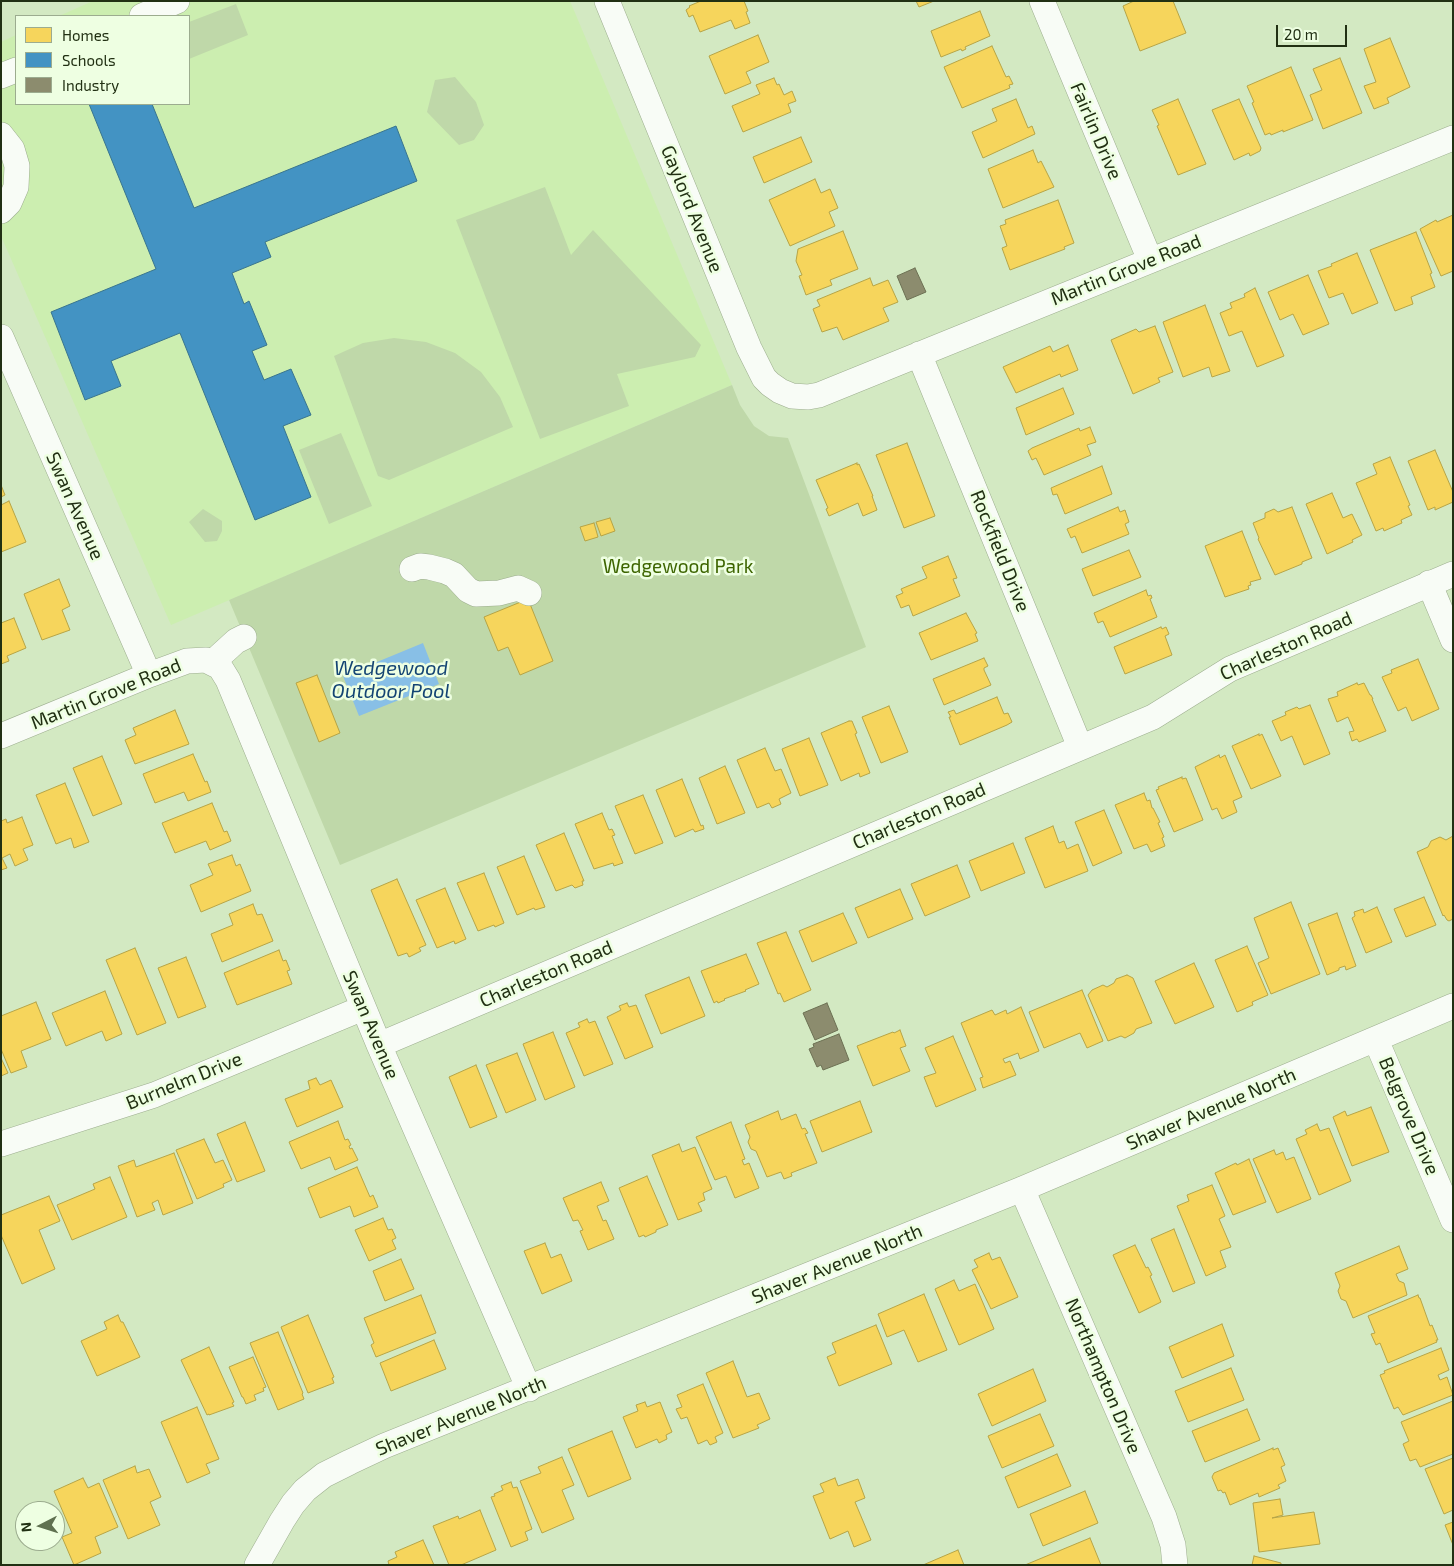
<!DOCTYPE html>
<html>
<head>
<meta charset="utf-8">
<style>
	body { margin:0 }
	#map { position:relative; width:1454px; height:1566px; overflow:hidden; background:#d3e9c2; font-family:"Exo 2",sans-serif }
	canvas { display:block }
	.frame { position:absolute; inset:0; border:2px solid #213013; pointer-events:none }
	.legend { position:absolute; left:15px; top:15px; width:175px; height:90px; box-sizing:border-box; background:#eeffe2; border:1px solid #9cac8f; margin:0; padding:6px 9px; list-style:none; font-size:15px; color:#213013 }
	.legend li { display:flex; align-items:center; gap:10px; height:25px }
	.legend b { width:25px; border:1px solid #9cac8f }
	.north { position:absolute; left:15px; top:1501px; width:50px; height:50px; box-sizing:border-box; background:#eeffe2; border:1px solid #9cac8f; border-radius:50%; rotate:265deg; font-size:14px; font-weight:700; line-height:20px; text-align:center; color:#213013 }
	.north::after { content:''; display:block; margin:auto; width:18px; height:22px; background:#5f7150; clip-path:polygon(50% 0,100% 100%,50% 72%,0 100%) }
	.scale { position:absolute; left:1276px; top:25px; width:71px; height:22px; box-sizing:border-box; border:2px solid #213013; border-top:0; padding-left:6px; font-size:15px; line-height:18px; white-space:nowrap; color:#213013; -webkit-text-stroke:4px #eeffe2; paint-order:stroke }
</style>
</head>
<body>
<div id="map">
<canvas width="1454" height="1566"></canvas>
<div class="frame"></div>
<ul class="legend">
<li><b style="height:14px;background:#f6d55c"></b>Homes</li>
<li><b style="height:14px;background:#4393c3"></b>Schools</li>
<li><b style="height:14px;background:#8c8c6e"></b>Industry</li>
</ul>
<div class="north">N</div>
<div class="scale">20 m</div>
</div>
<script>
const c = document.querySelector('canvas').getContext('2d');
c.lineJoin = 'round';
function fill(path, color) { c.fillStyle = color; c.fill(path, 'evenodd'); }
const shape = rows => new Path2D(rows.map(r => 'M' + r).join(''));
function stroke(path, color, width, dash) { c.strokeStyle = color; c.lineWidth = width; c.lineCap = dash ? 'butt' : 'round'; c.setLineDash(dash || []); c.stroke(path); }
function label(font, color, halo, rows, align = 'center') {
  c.font = font + ' "Exo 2",sans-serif'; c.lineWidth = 5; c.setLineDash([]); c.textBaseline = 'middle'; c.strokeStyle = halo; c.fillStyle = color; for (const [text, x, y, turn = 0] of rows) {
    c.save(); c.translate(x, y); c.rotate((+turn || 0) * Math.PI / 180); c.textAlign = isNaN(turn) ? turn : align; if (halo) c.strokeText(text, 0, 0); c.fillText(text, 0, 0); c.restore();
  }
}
const built = shape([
	[93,1,570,1,732,385,171,625,1,236,1,42,16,35,16,104,189,104,189,16,59,16]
]);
const green = shape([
	[236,4,248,35,189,59,189,22],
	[455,77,476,102,484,125,474,140,459,145,427,112,435,80],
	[545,187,571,255,593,230,701,345,695,357,617,374,629,406,540,439,456,220],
	[394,338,426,342,455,353,481,372,500,397,513,427,389,480,378,476,334,356,363,343],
	[732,385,740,405,754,426,769,436,788,438,866,647,340,865,229,600],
	[341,433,372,506,329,524,299,450],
	[203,509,222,521,222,531,217,541,205,542,189,522]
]);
const water = shape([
	[423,643,439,684,359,716,343,676]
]);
const homes = shape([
	[701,1,744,1,748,11,746,12,750,23,735,29,731,20,700,32,693,15,689,17,686,10,690,7,689,6,701,1],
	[916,1,934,1,919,7,916,1],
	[1134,1,1173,1,1186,33,1140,51,1123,6,1134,1],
	[980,11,990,36,965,47,966,49,962,51,961,49,941,57,931,31,980,11],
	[758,35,769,62,746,72,751,83,725,94,709,56,758,35],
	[1390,38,1410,87,1387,98,1389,103,1374,109,1364,86,1376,82,1364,49,1390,38],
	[992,46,1006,77,1009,76,1013,84,1009,85,1010,88,962,108,944,67,992,46],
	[1340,58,1362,113,1323,129,1310,95,1322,90,1313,69,1340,58],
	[1291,67,1313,120,1283,132,1283,130,1271,135,1270,133,1265,135,1252,103,1254,102,1247,86,1291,67],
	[774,78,777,85,779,84,784,95,792,91,796,101,788,104,791,112,743,132,732,106,760,94,756,85,774,78],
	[1016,99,1028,128,1032,126,1035,134,983,158,972,132,997,121,992,109,1016,99],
	[1178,99,1206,164,1178,175,1157,126,1159,125,1152,110,1178,99],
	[1239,99,1261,148,1260,151,1250,156,1249,153,1234,160,1212,110,1239,99],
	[801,137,812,162,764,183,753,157,801,137],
	[1033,150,1038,163,1041,161,1054,187,1003,208,988,169,1033,150],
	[815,179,821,193,830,189,838,208,829,212,835,226,790,246,769,200,815,179],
	[1058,200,1074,243,1064,247,1065,249,1010,270,1002,248,1007,246,1000,226,1006,224,1005,220,1058,200],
	[1453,215,1453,271,1441,276,1420,229,1436,220,1437,222,1453,215],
	[843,231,858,269,830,280,832,285,806,295,799,276,802,275,796,261,798,249,843,231],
	[1416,232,1432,273,1430,274,1435,287,1411,297,1413,304,1395,311,1370,250,1416,232],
	[1357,253,1378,303,1352,314,1343,293,1329,298,1318,271,1332,266,1331,264,1357,253],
	[1308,275,1329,324,1303,335,1293,314,1280,320,1268,292,1308,275],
	[870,278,873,286,888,280,898,302,883,308,889,321,843,340,837,327,822,332,813,309,820,306,817,300,870,278],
	[1255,288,1284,356,1257,367,1242,331,1229,336,1220,313,1232,308,1230,303,1245,297,1244,294,1255,288],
	[1205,305,1230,371,1212,377,1209,367,1183,377,1163,322,1205,305],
	[1155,326,1173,372,1158,378,1160,382,1133,394,1111,340,1136,329,1139,332,1155,326],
	[1068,345,1078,370,1061,377,1060,374,1016,393,1003,367,1050,346,1053,352,1068,345],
	[1063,388,1074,414,1026,435,1016,408,1063,388],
	[1090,427,1096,442,1087,445,1091,455,1044,475,1036,458,1032,460,1028,451,1032,448,1079,428,1080,431,1090,427],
	[907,443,935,516,904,528,876,455,907,443],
	[1435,450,1453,492,1453,502,1435,510,1435,507,1428,510,1408,461,1435,450],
	[1390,457,1410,505,1408,506,1412,515,1401,520,1402,523,1384,531,1383,528,1376,531,1356,483,1377,474,1373,464,1390,457],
	[857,463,857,465,859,464,873,496,872,496,877,510,863,516,858,503,829,516,826,509,828,508,816,480,857,463],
	[1102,466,1112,494,1065,514,1057,494,1053,495,1051,488,1102,466],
	[1,485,5,495,1,497,1,485],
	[1332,493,1343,518,1352,514,1362,535,1352,540,1353,542,1327,554,1306,504,1332,493],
	[9,501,26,542,1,552,1,505,9,501],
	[1118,507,1120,512,1125,510,1129,522,1125,524,1129,534,1082,553,1075,536,1071,538,1067,529,1118,507],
	[1292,507,1312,558,1302,562,1302,564,1275,575,1258,539,1259,538,1253,523,1265,518,1265,513,1274,509,1278,512,1292,507],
	[610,518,615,531,601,536,596,522,610,518],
	[594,523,598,537,585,541,580,527,594,523],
	[1242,531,1261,579,1250,582,1251,585,1248,586,1249,589,1225,597,1205,546,1242,531],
	[1129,550,1141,577,1093,596,1082,569,1129,550],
	[948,556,957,578,953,579,960,596,913,616,909,605,901,608,896,596,903,593,901,589,927,578,922,567,948,556],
	[59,579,70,606,62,610,70,630,42,640,24,594,59,579],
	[1146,590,1148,596,1151,595,1152,598,1150,599,1157,617,1110,637,1103,621,1098,623,1094,613,1146,590],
	[528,599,553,661,520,675,508,647,498,651,484,617,528,599],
	[966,613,977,633,975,634,978,641,931,660,919,633,966,613],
	[14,618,26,648,7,656,9,661,1,664,1,623,14,618],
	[1161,627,1162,629,1166,627,1169,634,1165,636,1172,655,1125,674,1114,647,1161,627],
	[984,658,988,666,984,668,984,670,991,685,944,705,933,679,984,658],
	[1418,659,1439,709,1412,721,1406,707,1398,711,1382,677,1392,673,1391,670,1418,659],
	[317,675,340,733,319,742,296,683,317,675],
	[1357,683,1358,685,1364,683,1370,695,1371,695,1373,699,1372,699,1386,731,1359,742,1357,739,1352,741,1349,732,1354,731,1348,717,1337,722,1328,699,1338,696,1337,692,1357,683],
	[997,697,1004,714,1008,713,1012,722,1007,725,960,745,949,717,951,717,948,712,954,710,956,714,997,697],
	[1310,705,1330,754,1304,765,1292,736,1281,741,1272,721,1286,715,1285,712,1297,707,1299,709,1310,705],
	[889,706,908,752,881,763,862,717,889,706],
	[175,710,189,744,135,764,125,740,136,735,133,728,175,710],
	[849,721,852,721,857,733,855,734,870,773,860,777,859,773,841,781,821,733,849,721],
	[1259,734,1259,736,1262,734,1281,776,1251,789,1232,746,1259,734],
	[809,738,828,785,800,796,782,749,809,738],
	[765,748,775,771,781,769,791,793,779,799,781,804,772,808,769,803,757,808,737,760,765,748],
	[193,754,205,782,207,781,211,792,188,801,184,792,155,803,143,774,193,754],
	[1219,755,1220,758,1225,755,1242,797,1233,801,1237,812,1222,819,1217,808,1212,810,1195,767,1219,755],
	[102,756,122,804,93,816,73,768,102,756],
	[725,766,745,813,717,824,699,778,725,766],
	[1182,777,1182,779,1186,778,1203,820,1174,832,1156,790,1159,789,1158,787,1182,777],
	[682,779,701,826,703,825,704,829,695,832,693,829,675,837,656,790,682,779],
	[65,783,89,842,74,848,71,838,56,844,36,795,65,783],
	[1144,793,1147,801,1150,800,1152,808,1153,808,1160,822,1158,823,1164,837,1162,838,1165,846,1151,852,1147,844,1134,849,1115,805,1144,793],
	[643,795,663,843,635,854,615,806,643,795],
	[212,803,224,832,227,831,231,841,210,850,206,841,175,853,162,823,212,803],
	[1104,810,1122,853,1093,866,1075,822,1104,810],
	[602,813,609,830,612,829,615,835,612,836,623,863,614,866,613,863,594,869,575,824,602,813],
	[22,817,33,845,23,849,28,860,15,866,10,854,2,858,7,868,1,870,1,821,6,819,7,823,22,817],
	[1053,826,1059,843,1064,841,1067,849,1078,844,1088,871,1045,888,1025,838,1053,826],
	[564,833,584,881,582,881,583,885,575,888,572,885,556,891,536,845,564,833],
	[1453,836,1453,919,1449,921,1447,920,1444,915,1443,916,1417,852,1428,847,1431,841,1440,837,1446,840,1453,836],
	[1013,843,1025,873,981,891,969,861,1013,843],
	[232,855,236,866,240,864,251,891,201,912,190,885,213,875,208,864,232,855],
	[524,856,545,907,535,910,534,908,517,915,497,867,524,856],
	[957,865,970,897,925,916,911,884,957,865],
	[484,873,504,923,495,927,494,925,478,931,457,883,484,873],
	[397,879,426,945,419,948,421,951,409,957,407,953,398,956,371,890,397,879],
	[445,888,466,939,455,944,454,941,437,948,416,900,445,888],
	[900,889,913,919,868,938,855,908,900,889],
	[1424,897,1436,925,1406,937,1394,909,1424,897],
	[1291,902,1320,974,1271,994,1258,963,1269,958,1254,918,1291,902],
	[253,904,257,915,262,914,273,941,222,962,211,934,233,925,229,914,253,904],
	[1377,907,1392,942,1366,953,1352,918,1355,916,1354,912,1363,909,1364,913,1377,907],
	[843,913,857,943,812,962,799,931,843,913],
	[1337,913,1356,966,1346,970,1345,966,1339,968,1339,970,1327,975,1308,924,1337,913],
	[786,932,811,990,784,1002,780,993,778,994,757,943,786,932],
	[1247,946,1268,995,1252,1002,1253,1005,1237,1012,1215,960,1247,946],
	[135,948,166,1023,137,1035,106,960,135,948],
	[279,950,283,961,286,960,290,970,287,971,292,984,237,1005,224,973,279,950],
	[746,954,759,984,745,990,746,991,724,999,725,1000,718,1003,717,1001,714,1003,701,971,746,954],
	[186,957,206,1007,178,1018,158,968,186,957],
	[1194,963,1214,1007,1175,1024,1155,981,1194,963],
	[1127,975,1133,978,1152,1023,1136,1029,1134,1033,1125,1038,1121,1036,1108,1041,1088,995,1092,990,1103,985,1107,987,1114,983,1116,979,1127,975],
	[689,977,705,1016,661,1034,645,995,689,977],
	[1082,990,1103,1041,1087,1048,1080,1033,1044,1048,1029,1012,1082,990],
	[105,991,122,1034,106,1041,102,1031,66,1046,52,1013,105,991],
	[36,1002,51,1039,21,1051,27,1067,11,1073,1,1049,1,1016,36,1002],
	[627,1003,629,1007,636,1005,653,1047,625,1059,607,1017,621,1010,619,1006,627,1003],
	[1021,1007,1039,1051,1020,1059,1018,1053,1003,1059,1005,1063,1010,1061,1016,1075,983,1088,980,1078,983,1077,961,1023,992,1010,995,1015,1006,1010,1007,1014,1021,1007],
	[587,1019,589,1023,595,1021,613,1064,584,1076,566,1033,580,1027,578,1023,587,1019],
	[900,1030,906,1046,900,1048,910,1071,873,1086,857,1046,893,1032,894,1033,900,1030],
	[553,1032,575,1087,545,1100,523,1044,553,1032],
	[953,1036,976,1090,936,1107,924,1077,936,1073,925,1048,953,1036],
	[517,1053,536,1100,506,1113,486,1065,517,1053],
	[1,1058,8,1073,1,1076,1,1058],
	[476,1065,497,1117,470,1128,449,1077,476,1065],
	[316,1078,320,1085,331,1080,343,1107,297,1127,285,1099,310,1089,308,1081,316,1078],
	[860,1101,872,1132,822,1152,810,1121,860,1101],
	[1371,1107,1389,1152,1352,1166,1333,1117,1345,1111,1347,1116,1371,1107],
	[778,1111,781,1120,796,1114,802,1129,805,1128,808,1133,805,1134,817,1163,791,1173,792,1176,784,1179,781,1172,767,1177,756,1151,751,1149,748,1142,750,1137,745,1125,778,1111],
	[338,1121,345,1140,348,1139,351,1145,349,1146,350,1149,352,1148,358,1160,335,1170,330,1157,301,1169,289,1142,338,1121],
	[245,1122,265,1171,237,1182,217,1134,245,1122],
	[731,1122,745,1159,742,1160,744,1165,749,1163,759,1188,735,1198,726,1176,715,1180,696,1137,731,1122],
	[1317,1124,1320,1131,1329,1128,1351,1181,1319,1195,1296,1139,1307,1134,1305,1130,1317,1124],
	[204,1139,215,1163,223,1160,232,1180,223,1184,224,1187,197,1199,176,1150,204,1139],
	[679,1144,682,1152,695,1147,712,1189,703,1193,705,1200,698,1203,702,1211,678,1220,652,1155,679,1144],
	[1274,1150,1276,1155,1283,1152,1286,1160,1294,1157,1311,1199,1277,1213,1253,1159,1274,1150],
	[174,1153,193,1203,163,1215,158,1200,152,1203,155,1210,137,1217,118,1166,134,1160,136,1167,174,1153],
	[1249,1159,1266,1202,1233,1215,1215,1173,1236,1163,1237,1165,1249,1159],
	[357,1167,370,1197,373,1195,378,1207,354,1217,350,1206,320,1218,308,1188,357,1167],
	[647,1176,668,1225,656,1230,656,1232,645,1237,644,1235,639,1237,619,1188,647,1176],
	[110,1177,127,1217,72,1240,57,1205,95,1189,93,1184,110,1177],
	[601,1182,609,1201,597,1206,603,1221,606,1220,614,1239,588,1250,580,1231,583,1230,578,1220,573,1221,563,1198,601,1182],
	[1212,1185,1225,1216,1219,1219,1231,1247,1220,1251,1226,1267,1206,1276,1177,1206,1189,1201,1187,1195,1212,1185],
	[49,1196,60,1221,39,1230,55,1269,22,1284,1,1235,1,1215,49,1196],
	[383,1218,388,1230,392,1229,396,1238,392,1240,396,1249,369,1261,355,1230,383,1218],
	[1174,1229,1195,1283,1173,1292,1151,1239,1174,1229],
	[545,1243,551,1258,561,1254,572,1281,542,1294,524,1251,545,1243],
	[1135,1245,1146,1268,1148,1267,1152,1275,1150,1276,1161,1302,1139,1313,1113,1255,1135,1245],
	[1399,1246,1408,1269,1396,1274,1399,1281,1404,1283,1407,1295,1353,1318,1346,1301,1341,1299,1338,1291,1340,1286,1335,1273,1399,1246],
	[989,1253,992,1260,1000,1257,1018,1297,991,1309,972,1270,978,1267,974,1260,989,1253],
	[401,1259,414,1289,385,1301,373,1271,401,1259],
	[954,1280,959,1291,975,1284,994,1329,959,1345,935,1289,954,1280],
	[924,1294,947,1350,918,1362,904,1330,887,1337,878,1314,924,1294],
	[421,1295,436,1333,376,1357,371,1345,374,1343,364,1318,421,1295],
	[1418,1295,1419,1298,1420,1298,1430,1326,1432,1325,1438,1340,1436,1340,1437,1342,1388,1363,1380,1343,1376,1345,1371,1334,1375,1333,1368,1316,1418,1295],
	[118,1315,121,1322,123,1322,140,1357,97,1376,81,1341,107,1329,104,1322,118,1315],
	[308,1315,334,1377,332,1378,334,1383,308,1393,281,1327,308,1315],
	[1222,1324,1234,1356,1182,1378,1169,1347,1222,1324],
	[876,1325,892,1364,839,1386,827,1357,836,1353,832,1343,876,1325],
	[278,1332,303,1393,302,1394,304,1399,278,1410,250,1343,278,1332],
	[434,1340,446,1369,391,1391,380,1363,434,1340],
	[209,1347,234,1402,232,1403,234,1406,209,1415,209,1414,207,1415,181,1360,209,1347],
	[1441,1348,1449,1370,1438,1375,1440,1380,1447,1377,1453,1395,1403,1415,1398,1407,1394,1409,1380,1375,1385,1373,1384,1371,1441,1348],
	[253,1357,266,1387,263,1388,264,1391,254,1395,256,1400,246,1404,243,1397,242,1397,229,1367,253,1357],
	[733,1361,747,1397,759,1393,770,1419,757,1425,759,1428,733,1438,706,1373,733,1361],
	[1231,1368,1244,1400,1188,1422,1175,1391,1231,1368],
	[1033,1369,1046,1401,992,1426,978,1394,1033,1369],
	[703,1384,723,1433,715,1437,717,1442,710,1445,707,1440,698,1444,687,1417,681,1419,676,1409,682,1407,677,1395,703,1384],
	[1453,1401,1453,1454,1420,1467,1416,1459,1410,1461,1403,1444,1409,1441,1401,1422,1453,1401],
	[645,1402,647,1407,660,1402,672,1432,666,1435,667,1439,659,1443,657,1439,636,1448,623,1417,638,1411,636,1405,645,1402],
	[197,1407,219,1459,206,1464,210,1473,187,1483,161,1422,197,1407],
	[1247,1409,1260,1440,1205,1462,1192,1431,1247,1409],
	[1040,1414,1054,1446,1002,1468,988,1436,1040,1414],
	[612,1431,631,1479,588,1497,568,1449,612,1431],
	[1273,1448,1273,1450,1278,1448,1285,1465,1281,1467,1286,1481,1278,1485,1280,1488,1259,1497,1258,1493,1230,1505,1225,1492,1223,1493,1221,1490,1218,1491,1212,1477,1214,1473,1273,1448],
	[1057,1454,1071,1486,1018,1508,1005,1477,1057,1454],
	[562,1457,574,1485,562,1490,574,1519,542,1533,520,1481,541,1473,538,1467,562,1457],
	[1453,1458,1453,1510,1444,1514,1425,1469,1453,1458],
	[135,1466,137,1473,149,1469,161,1497,150,1502,160,1525,128,1539,103,1480,135,1466],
	[83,1478,88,1488,99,1483,118,1527,95,1537,101,1553,74,1565,62,1537,72,1533,54,1491,83,1478],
	[835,1478,838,1486,858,1479,865,1498,855,1502,871,1540,854,1547,848,1531,830,1539,813,1496,824,1492,820,1484,835,1478],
	[511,1482,513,1488,517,1487,532,1529,525,1532,528,1540,511,1547,491,1497,495,1496,494,1494,503,1490,501,1486,511,1482],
	[1085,1491,1098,1523,1043,1546,1030,1514,1085,1491],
	[1280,1499,1283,1515,1272,1518,1314,1512,1320,1544,1259,1552,1253,1503,1280,1499],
	[480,1510,496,1550,461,1565,449,1565,433,1526,458,1516,459,1519,480,1510],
	[1453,1522,1453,1545,1445,1525,1453,1522],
	[1090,1538,1101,1565,1025,1565,1090,1538],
	[423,1540,434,1565,389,1565,388,1561,397,1557,395,1552,423,1540],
	[958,1550,964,1565,923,1565,958,1550],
	[1254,1556,1281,1563,1281,1565,1252,1565,1254,1556]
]);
const schools = shape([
	[89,104,152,104,194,208,396,126,417,181,265,242,271,257,232,273,244,304,249,301,267,345,252,351,264,380,291,369,311,415,283,426,311,497,255,520,180,333,111,361,121,386,85,400,51,312,156,269,89,104]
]);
const industry = shape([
	[915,268,926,292,907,300,897,276,915,268],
	[827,1003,838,1030,815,1040,803,1013,827,1003],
	[839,1034,849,1060,823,1070,821,1065,817,1067,809,1049,814,1047,813,1044,839,1034]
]);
const minor = shape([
	[607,1,749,348,764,378,770,384,780,391,792,396,808,397,819,395,1453,138],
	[1042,1,1150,260],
	[142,16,177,1],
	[1,76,16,70],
	[1,135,12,149,17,166,16,187,9,203,1,211],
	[1,337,149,675],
	[919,354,1080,747],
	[412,569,420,566,429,567,445,571,454,575,468,590,476,594,499,593,518,588,529,593],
	[1429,583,1453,640],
	[213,662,236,641,244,637],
	[1,736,149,675,187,661,206,660,220,667,228,680,379,1045,529,1389],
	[1376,1040,1453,1220],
	[379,1045,1153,717,1230,669,1453,574],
	[1,1144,154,1095,363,1008],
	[1022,1189,1164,1517,1173,1545,1175,1565],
	[257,1565,282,1521,293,1504,305,1490,324,1475,350,1462,384,1446,1022,1189,1453,1006]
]);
const streetNames = [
	["Fairlin Drive",1096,131,67],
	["Gaylord Avenue",692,209,68],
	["Martin Grove Road",1126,270,-22],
	["Swan Avenue",75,506,66],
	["Rockfield Drive",1000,551,68],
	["Charleston Road",1286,646,-24],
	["Martin Grove Road",106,694,-22],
	["Charleston Road",919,816,-23],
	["Charleston Road",546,974,-23],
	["Swan Avenue",371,1025,67],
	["Burnelm Drive",184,1081,-22],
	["Shaver Avenue North",1211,1109,-23],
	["Belgrove Drive",1409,1116,67],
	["Shaver Avenue North",837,1264,-22],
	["Northampton Drive",1103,1376,67],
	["Shaver Avenue North",461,1416,-22]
];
const parkNames = [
	["Wedgewood Park",678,567]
];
const waterNames = [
	["Wedgewood",391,668],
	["Outdoor Pool",391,691]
];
fill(built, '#cceeb0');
fill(green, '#bfd8a9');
fill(water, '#88bfe6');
fill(homes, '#f6d55c');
stroke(homes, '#b6a446', 1);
fill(schools, '#4393c3');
stroke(schools, '#39758e', 1);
fill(industry, '#8c8c6e');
stroke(industry, '#6c7053', 1);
stroke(minor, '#9dae8f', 26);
stroke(minor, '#f8fcf6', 25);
label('19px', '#213013', '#eeffe2', streetNames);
label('19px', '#3d6500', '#eeffe2', parkNames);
label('italic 20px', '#134473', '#eeffe2', waterNames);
</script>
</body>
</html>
